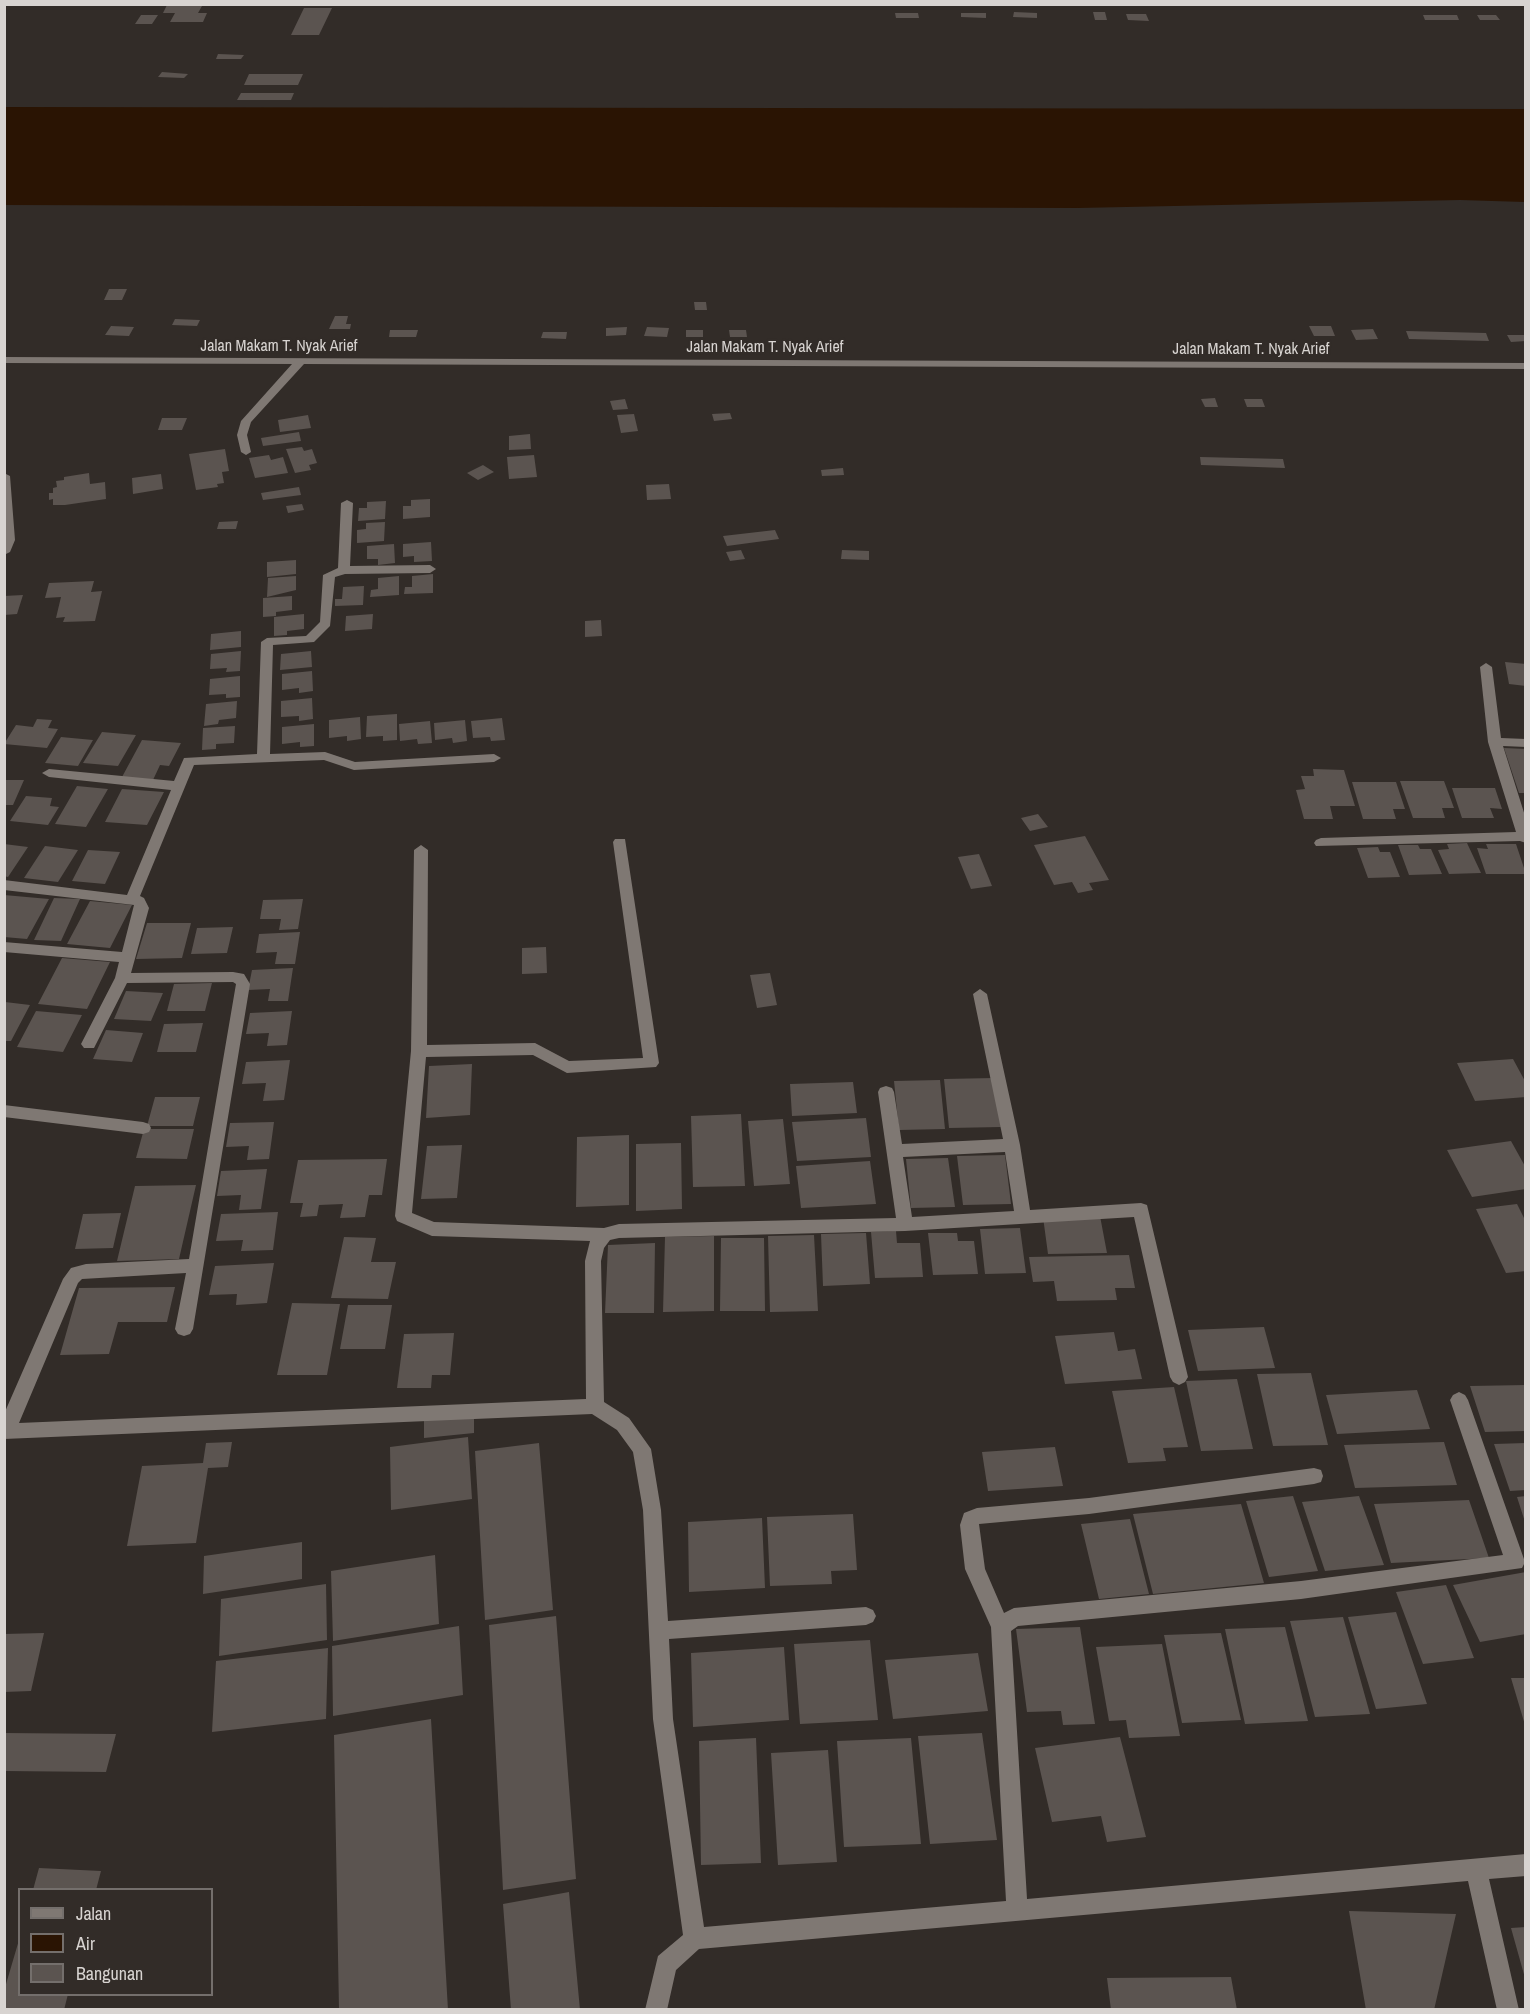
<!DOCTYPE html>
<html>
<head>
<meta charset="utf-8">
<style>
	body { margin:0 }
	#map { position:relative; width:1530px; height:2014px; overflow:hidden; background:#322c28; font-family:"Archivo Narrow",sans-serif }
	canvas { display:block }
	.frame { position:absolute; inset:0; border:6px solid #d8d4d1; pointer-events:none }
	.legend { position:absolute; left:18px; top:1888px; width:195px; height:108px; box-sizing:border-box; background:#322c28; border:2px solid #746f6c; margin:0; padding:8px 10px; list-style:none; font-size:18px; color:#d8d4d1 }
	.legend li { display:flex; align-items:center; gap:12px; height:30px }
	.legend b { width:30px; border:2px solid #746f6c }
</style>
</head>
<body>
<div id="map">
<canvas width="1530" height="2014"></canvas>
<div class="frame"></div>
<ul class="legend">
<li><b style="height:8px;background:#7f7873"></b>Jalan</li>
<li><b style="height:16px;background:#2a1403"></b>Air</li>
<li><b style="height:16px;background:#5b5450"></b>Bangunan</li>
</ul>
</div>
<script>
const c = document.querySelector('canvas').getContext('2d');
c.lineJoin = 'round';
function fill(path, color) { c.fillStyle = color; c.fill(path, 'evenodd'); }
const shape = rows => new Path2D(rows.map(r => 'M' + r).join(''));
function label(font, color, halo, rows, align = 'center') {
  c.font = font + ' "Archivo Narrow",sans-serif'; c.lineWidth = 4.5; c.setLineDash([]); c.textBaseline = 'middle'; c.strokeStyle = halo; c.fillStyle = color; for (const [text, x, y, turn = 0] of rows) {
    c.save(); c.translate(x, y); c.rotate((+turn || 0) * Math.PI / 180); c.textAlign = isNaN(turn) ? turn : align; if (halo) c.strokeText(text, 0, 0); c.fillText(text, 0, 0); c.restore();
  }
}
const water = shape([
	[5,107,1525,109,1525,202,1460,200,1078,208,5,205]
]);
const building = shape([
	[167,5,202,6,198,13,207,13,203,22,170,22,175,13,163,13],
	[304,8,332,8,319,35,291,35],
	[1014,12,1037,13,1037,18,1013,17],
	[1093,12,1105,12,1107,20,1095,20],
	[895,13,918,13,919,18,896,18],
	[961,13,986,13,986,18,961,17],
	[1126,14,1146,14,1149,21,1128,20],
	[141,15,158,15,152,24,135,24],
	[1423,15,1457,15,1459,20,1425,20],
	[1477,15,1496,15,1500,20,1480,20],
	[218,54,244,55,241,59,216,59],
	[162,72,188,74,184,78,158,77],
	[249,74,303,74,298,85,244,85],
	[241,93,294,93,291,100,237,100],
	[109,289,127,289,122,300,104,300],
	[694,302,706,302,707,310,695,310],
	[335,316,348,316,346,324,351,324,350,329,329,329],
	[175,319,200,320,197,326,172,325],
	[111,326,134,327,129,336,105,335],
	[1309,326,1331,326,1335,336,1314,336],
	[627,327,626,335,606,336,606,328],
	[647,327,669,328,667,337,644,336],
	[1373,329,1378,339,1356,340,1351,330],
	[390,330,418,330,416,337,389,337],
	[686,330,703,330,703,337,686,337],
	[729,330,746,330,747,337,730,337],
	[1406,331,1486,333,1489,341,1409,339],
	[543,332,567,332,566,339,541,338],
	[1507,335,1526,335,1526,341,1511,342],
	[1215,398,1218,407,1205,407,1201,399],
	[625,399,628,409,613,410,610,401],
	[1244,399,1262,399,1265,407,1247,407],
	[730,413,732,419,714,421,712,414],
	[634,414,638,431,621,433,617,415],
	[308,415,311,428,280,432,278,420],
	[162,418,187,418,182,430,158,430],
	[299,432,301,441,263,446,261,438],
	[530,434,531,449,509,450,509,436],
	[302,447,304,451,312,449,317,463,309,465,311,470,295,473,286,449],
	[225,449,229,471,222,472,224,483,217,484,218,487,196,490,189,454],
	[269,455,271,460,283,457,288,473,255,478,249,458],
	[534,455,537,477,509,479,507,457],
	[1200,457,1283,459,1285,468,1201,465],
	[483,465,494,472,478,480,467,473],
	[843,468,844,475,822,476,821,470],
	[89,473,90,484,105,482,106,499,65,505,53,505,53,499,49,500,49,493,53,493,53,488,57,487,56,481,64,480,64,477],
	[161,474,163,489,133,494,132,478],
	[669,484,671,499,647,500,646,485],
	[299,487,301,495,263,500,261,493],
	[430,499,430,517,403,519,403,506,411,506,411,500],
	[386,501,385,519,358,521,359,508,367,508,367,502],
	[302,504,304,510,288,513,286,506],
	[238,521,236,529,217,529,219,522],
	[385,522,384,541,357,543,357,530,366,529,366,523],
	[775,530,779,539,727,546,723,536],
	[431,542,432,561,414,562,414,556,403,557,403,544],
	[394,544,395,563,378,565,378,559,367,559,367,546],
	[741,550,745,559,730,561,726,552],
	[842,550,869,551,869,560,841,559],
	[296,560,296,574,267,577,267,562],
	[433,574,433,593,404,594,405,587,412,587,412,576],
	[296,576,296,590,267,597,268,578],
	[399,576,399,595,370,597,371,590,378,589,378,578],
	[94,581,91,592,102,591,95,621,63,622,65,617,56,618,61,597,45,598,49,583],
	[364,586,363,605,335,606,335,599,342,599,343,587],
	[23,595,17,614,4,615,4,596],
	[292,596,292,610,276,612,276,616,263,617,263,598],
	[304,614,304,629,287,631,287,635,274,636,274,617],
	[373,614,372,629,345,631,346,616],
	[601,620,602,636,585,637,585,621],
	[241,631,241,647,210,650,211,634],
	[241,651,240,671,226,672,227,668,210,669,211,654],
	[311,651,312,667,280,670,281,654],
	[1505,662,1526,664,1526,686,1509,684],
	[312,671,313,691,299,693,299,688,282,690,282,674],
	[240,676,240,697,226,698,226,694,209,695,210,679],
	[312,698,313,719,299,721,299,716,281,717,281,701],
	[237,701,236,718,219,720,218,724,204,726,206,704],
	[397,714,397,740,383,741,383,736,366,737,367,716],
	[360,717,361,739,347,741,347,736,329,738,329,720],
	[502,718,505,740,491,741,490,737,473,738,471,721],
	[37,719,52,720,48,728,58,729,47,748,4,744,16,725,33,727],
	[465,720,467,741,453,743,452,738,435,740,434,723],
	[430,721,432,743,418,744,417,739,400,741,399,724],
	[314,724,314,746,300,747,300,742,282,744,282,727],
	[235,726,234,743,216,744,216,749,202,750,203,728],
	[102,732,136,735,118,766,83,763],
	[61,737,93,740,78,766,45,763],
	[142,740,181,743,169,766,160,765,153,780,122,777],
	[1504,748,1526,749,1526,793,1519,793],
	[1313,769,1344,770,1355,806,1330,806,1333,819,1304,819,1296,790,1305,789,1301,776,1314,776],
	[4,780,24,780,13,805,4,805],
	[1400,781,1444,781,1454,808,1442,808,1445,818,1413,818],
	[1352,782,1396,782,1405,809,1393,809,1396,819,1363,819],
	[77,786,108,789,86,827,55,824],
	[1452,788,1495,788,1502,809,1490,808,1494,818,1462,818],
	[122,789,164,792,147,825,105,822],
	[26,796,52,798,50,806,59,807,48,825,10,821],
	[1038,814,1048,827,1030,831,1021,818],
	[1085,836,1109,880,1089,883,1093,890,1078,893,1072,882,1054,885,1034,845],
	[1467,843,1481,873,1449,874,1438,850,1449,849,1447,844],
	[4,844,28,847,8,877,4,876],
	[1486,844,1516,844,1526,874,1486,874,1477,848,1488,849],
	[1398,845,1418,845,1420,849,1431,849,1442,874,1409,875],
	[45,846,78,850,58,882,24,878],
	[1378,847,1380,852,1390,852,1400,877,1368,878,1357,848],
	[88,850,120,852,105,884,72,881],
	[979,854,992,886,971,889,958,857],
	[4,895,49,899,27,939,4,937],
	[54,898,80,899,61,941,34,940],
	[303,899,298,929,279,930,281,919,260,919,263,900],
	[90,901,132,905,110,948,67,944],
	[147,923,191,923,182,958,136,959],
	[233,927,227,953,191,954,197,928],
	[300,932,295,964,275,964,277,952,256,953,259,934],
	[546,947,547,973,522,974,522,948],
	[62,958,110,962,87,1009,38,1004],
	[293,968,288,1001,268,1001,270,989,248,990,252,970],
	[770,973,777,1005,757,1008,750,975],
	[212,983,205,1011,167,1011,174,984],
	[126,991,163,993,151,1021,114,1019],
	[5,1002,30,1005,11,1041,5,1041],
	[36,1011,82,1015,63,1052,17,1047],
	[292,1011,287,1045,267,1046,269,1033,246,1034,250,1013],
	[203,1023,196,1052,157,1052,164,1024],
	[106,1030,143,1033,132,1062,93,1059],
	[1513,1059,1526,1083,1526,1097,1475,1101,1457,1063],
	[290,1060,284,1100,263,1101,266,1083,242,1084,246,1062],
	[472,1064,470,1115,426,1118,429,1066],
	[994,1078,1001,1127,949,1128,944,1079],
	[940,1080,945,1129,899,1130,894,1081],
	[853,1082,857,1113,792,1116,790,1084],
	[155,1097,200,1097,193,1126,147,1126],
	[741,1114,745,1186,693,1187,691,1116],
	[866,1118,871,1157,797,1161,792,1122],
	[783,1119,790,1184,754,1186,748,1121],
	[274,1122,269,1159,247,1160,249,1146,226,1147,230,1123],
	[144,1129,194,1129,187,1159,136,1158],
	[629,1135,629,1205,576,1207,577,1137],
	[1511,1141,1526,1168,1526,1189,1472,1197,1447,1150],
	[681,1143,682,1209,636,1211,636,1144],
	[462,1145,457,1198,421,1199,427,1146],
	[1005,1155,1011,1204,963,1205,957,1156],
	[948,1158,955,1207,911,1208,906,1159],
	[387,1159,382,1195,369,1195,365,1217,340,1218,343,1204,319,1205,317,1216,300,1217,303,1203,290,1203,298,1160],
	[870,1161,876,1204,801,1208,796,1166],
	[267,1169,261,1209,239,1210,241,1195,217,1196,221,1171],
	[196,1185,179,1259,117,1261,135,1186],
	[1517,1204,1526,1222,1526,1271,1506,1273,1476,1209],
	[278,1212,273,1250,241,1251,243,1240,216,1241,221,1214],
	[121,1213,113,1248,75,1249,83,1214],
	[1100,1216,1107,1253,1048,1254,1043,1217],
	[1020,1228,1026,1273,985,1274,980,1229],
	[896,1231,897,1243,920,1243,923,1277,875,1278,871,1232],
	[866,1233,870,1284,823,1286,821,1234],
	[928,1233,957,1233,958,1241,974,1241,978,1274,933,1275],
	[814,1235,818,1311,770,1312,768,1236],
	[714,1236,714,1311,663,1312,665,1237],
	[344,1237,376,1238,371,1262,396,1262,388,1299,331,1298],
	[721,1238,764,1238,765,1311,720,1311],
	[655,1243,654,1313,605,1313,608,1245],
	[1129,1255,1135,1288,1115,1288,1117,1300,1057,1301,1054,1281,1033,1282,1029,1257],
	[274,1263,267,1303,236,1305,237,1294,209,1295,215,1266],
	[175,1287,167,1322,118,1322,109,1354,60,1355,79,1288],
	[292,1303,340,1304,327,1375,277,1375],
	[348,1305,392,1305,385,1349,340,1349],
	[1264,1327,1275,1368,1198,1371,1188,1330],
	[1114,1332,1118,1351,1135,1349,1142,1379,1065,1384,1055,1336],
	[454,1333,450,1375,432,1375,431,1388,397,1388,404,1334],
	[1311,1373,1328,1445,1273,1446,1257,1374],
	[1237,1379,1253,1449,1201,1451,1186,1381],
	[1526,1385,1526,1431,1485,1432,1470,1386],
	[1174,1387,1188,1447,1163,1448,1166,1461,1128,1463,1112,1391],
	[1417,1390,1430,1429,1337,1434,1326,1395],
	[474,1413,474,1433,424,1438,424,1418],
	[468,1437,472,1499,391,1510,390,1447],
	[232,1442,228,1467,208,1468,196,1543,127,1546,142,1466,203,1463,206,1443],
	[1444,1442,1457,1485,1355,1488,1344,1445],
	[539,1443,553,1610,485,1620,475,1451],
	[1526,1443,1526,1490,1510,1491,1494,1444],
	[1055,1447,1063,1486,988,1491,982,1452],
	[1293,1496,1318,1571,1269,1577,1246,1501],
	[1359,1496,1384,1565,1325,1571,1302,1502],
	[1526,1496,1526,1522,1525,1522,1517,1497],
	[1469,1500,1489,1558,1391,1563,1374,1504],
	[1241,1504,1264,1583,1153,1594,1133,1514],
	[853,1514,857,1570,831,1571,832,1584,770,1586,767,1517],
	[762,1518,765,1588,689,1592,688,1522],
	[1130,1519,1149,1594,1099,1599,1081,1524],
	[302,1542,302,1579,203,1594,204,1556],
	[435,1555,439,1624,333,1641,331,1571],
	[1526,1572,1526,1634,1480,1642,1453,1585],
	[326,1584,327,1640,219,1656,221,1599],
	[1446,1585,1474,1658,1423,1664,1396,1592],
	[1396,1612,1427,1704,1376,1709,1348,1617],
	[556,1616,576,1879,503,1890,489,1625],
	[1343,1617,1370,1714,1315,1717,1290,1621],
	[459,1626,463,1695,333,1716,332,1646],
	[1080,1627,1095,1724,1063,1725,1061,1711,1027,1712,1016,1629],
	[1285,1627,1308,1721,1245,1724,1225,1629],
	[44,1633,31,1691,4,1692,4,1634],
	[1221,1633,1241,1720,1182,1723,1164,1635],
	[870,1640,878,1720,800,1724,794,1644],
	[1162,1644,1180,1736,1129,1738,1126,1720,1109,1721,1096,1647],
	[784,1647,789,1720,693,1727,691,1653],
	[328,1648,326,1719,212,1732,216,1661],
	[978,1653,988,1711,893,1719,885,1660],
	[1511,1678,1526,1678,1526,1725,1525,1725],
	[431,1719,448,2010,339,2010,334,1735],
	[4,1733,116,1734,106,1772,4,1771],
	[982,1733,997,1840,930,1844,918,1736],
	[1120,1737,1146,1837,1107,1842,1101,1816,1052,1822,1035,1748],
	[756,1738,761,1863,701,1865,699,1741],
	[911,1738,921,1844,844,1847,837,1741],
	[828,1750,837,1862,778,1865,771,1753],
	[39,1868,101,1871,96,1890,33,1890],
	[569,1892,580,2010,511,2010,503,1904],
	[1349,1911,1456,1914,1434,2010,1366,2010],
	[1526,1927,1526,1978,1525,1978,1511,1928],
	[19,1940,20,1994,68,1994,64,2010,4,2010,4,1991],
	[1231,1977,1237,2010,1111,2010,1107,1978]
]);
const minor = shape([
	[4,357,1526,363,1526,369,304,364,251,422,247,435,251,452,246,455,241,452,237,435,241,421,292,364,4,363,4,357],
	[4,473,10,476,15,540,10,552,4,555,4,473],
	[347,500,353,503,350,566,430,565,436,569,430,573,345,574,335,577,330,626,314,642,273,645,270,754,325,752,355,762,494,754,501,758,494,762,354,770,324,760,194,765,140,896,144,898,149,908,131,973,233,972,244,974,250,984,193,1329,190,1334,184,1336,178,1334,175,1329,186,1273,82,1279,78,1283,19,1423,586,1399,585,1261,590,1241,432,1236,397,1221,395,1216,411,1051,414,850,421,845,428,850,427,1045,535,1043,569,1061,643,1058,613,842,615,839,625,839,659,1063,656,1067,567,1073,533,1055,426,1057,412,1213,434,1222,604,1228,619,1224,896,1218,878,1092,880,1088,886,1086,892,1088,894,1092,902,1144,1003,1139,973,994,980,989,987,994,1020,1145,1030,1210,1141,1203,1147,1205,1188,1377,1185,1382,1179,1385,1173,1382,1170,1377,1134,1217,905,1231,619,1238,610,1240,604,1248,601,1261,604,1402,629,1418,651,1449,661,1510,668,1621,866,1607,873,1610,876,1616,873,1622,866,1625,669,1639,673,1719,704,1927,1006,1901,991,1627,965,1569,960,1525,964,1513,977,1508,1089,1498,1314,1468,1321,1470,1323,1476,1321,1482,1314,1484,1089,1514,979,1524,985,1569,1004,1613,1014,1608,1301,1581,1503,1555,1450,1400,1453,1395,1459,1392,1465,1395,1468,1400,1525,1562,1522,1568,1301,1599,1018,1626,1011,1631,1027,1899,1526,1854,1526,1876,1489,1879,1519,2010,1497,2010,1468,1881,699,1949,676,1970,667,2010,645,2010,658,1956,683,1935,653,1719,643,1510,633,1452,617,1430,592,1414,4,1439,4,1414,63,1279,71,1268,86,1264,189,1259,236,984,233,982,127,983,94,1048,84,1048,81,1044,115,978,119,962,4,952,4,942,122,952,134,905,4,890,4,880,127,895,171,790,49,777,42,773,49,769,174,781,184,758,257,754,261,642,267,638,306,636,320,622,323,575,338,568,341,503,347,500],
	[1005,1152,1014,1211,912,1217,903,1157,1005,1152],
	[1486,663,1492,667,1501,738,1526,739,1526,747,1503,746,1526,819,1526,843,1520,841,1316,846,1314,843,1316,840,1321,838,1516,832,1488,742,1480,667,1486,663],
	[4,1105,143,1122,149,1124,151,1128,149,1132,143,1134,4,1117,4,1105]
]);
const farStreetnames = [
	["Jalan Makam T. Nyak Arief",279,347],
	["Jalan Makam T. Nyak Arief",765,348],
	["Jalan Makam T. Nyak Arief",1251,350]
];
fill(water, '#2a1403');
fill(building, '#5b5450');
fill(minor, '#7f7873');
label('16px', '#d8d4d1', '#322c28', farStreetnames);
</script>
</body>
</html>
